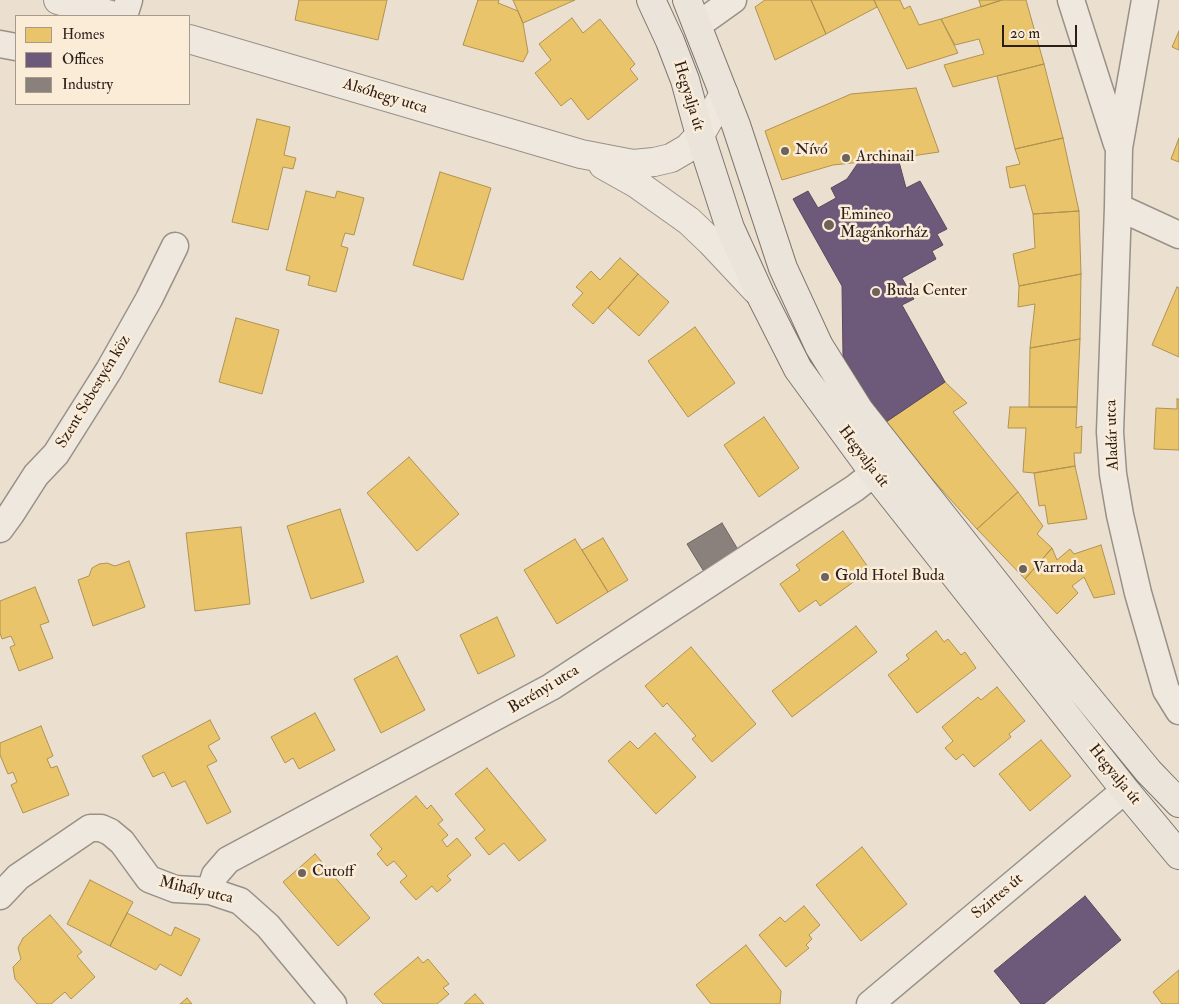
<!DOCTYPE html>
<html>
<head>
<meta charset="utf-8">
<style>
	body { margin:0 }
	#map { position:relative; width:1179px; height:1004px; overflow:hidden; background:#ebe0cf; font-family:"IM FELL Double Pica",serif }
	canvas { display:block }
	.legend { position:absolute; left:15px; top:15px; width:175px; height:90px; box-sizing:border-box; background:#faecd7; border:1px solid #a89a8b; margin:0; padding:6px 9px; list-style:none; font-size:15px; color:#2c1e19 }
	.legend li { display:flex; align-items:center; gap:10px; height:25px }
	.legend b { width:25px; border:1px solid #a89a8b }
	.scale { position:absolute; left:1002px; top:25px; width:75px; height:22px; box-sizing:border-box; border:2px solid #2c1e19; border-top:0; padding-left:6px; font-size:15px; line-height:18px; white-space:nowrap; color:#2c1e19; -webkit-text-stroke:4px #faecd7; paint-order:stroke }
</style>
</head>
<body>
<div id="map">
<canvas width="1179" height="1004"></canvas>
<ul class="legend">
<li><b style="height:14px;background:#e9c46a"></b>Homes</li>
<li><b style="height:14px;background:#6d597a"></b>Offices</li>
<li><b style="height:14px;background:#8a817c"></b>Industry</li>
</ul>
<div class="scale">20 m</div>
</div>
<script>
const c = document.querySelector('canvas').getContext('2d');
c.lineJoin = 'round';
function fill(path, color) { c.fillStyle = color; c.fill(path, 'evenodd'); }
const shape = rows => new Path2D(rows.map(r => 'M' + r).join(''));
function stroke(path, color, width, dash) { c.strokeStyle = color; c.lineWidth = width; c.lineCap = dash ? 'butt' : 'round'; c.setLineDash(dash || []); c.stroke(path); }
function label(font, color, halo, rows, align = 'center') {
  c.font = font + ' "IM FELL Double Pica",serif'; c.lineWidth = 5; c.setLineDash([]); c.textBaseline = 'middle'; c.strokeStyle = halo; c.fillStyle = color; for (const [text, x, y, turn = 0] of rows) {
    c.save(); c.translate(x, y); c.rotate((+turn || 0) * Math.PI / 180); c.textAlign = isNaN(turn) ? turn : align; if (halo) c.strokeText(text, 0, 0); c.fillText(text, 0, 0); c.restore();
  }
}
const homes = shape([
	[299,0,387,0,378,40,295,20,299,0],
	[478,0,499,0,498,3,518,11,523,23,528,52,523,62,463,45,478,0],
	[513,0,575,0,523,23,513,0],
	[765,0,811,0,826,34,775,60,755,7,765,0],
	[811,0,874,0,877,7,826,34,811,0],
	[874,0,900,0,904,9,910,6,919,25,941,19,958,53,907,69,874,0],
	[979,0,1002,0,981,7,979,0],
	[1002,0,1026,0,1044,64,953,87,944,65,984,54,979,39,955,45,941,19,1002,0],
	[572,18,583,33,600,19,635,64,630,69,638,79,588,120,571,98,561,106,535,73,551,60,539,44,572,18],
	[1179,31,1179,50,1172,47,1179,31],
	[1044,64,1063,138,1015,149,997,76,1044,64],
	[916,88,939,152,898,158,833,165,782,180,765,131,851,94,916,88],
	[257,119,290,127,284,155,296,158,293,169,283,167,268,230,232,222,257,119],
	[1063,138,1079,211,1033,214,1025,185,1010,188,1006,167,1020,164,1015,149,1063,138],
	[1179,138,1179,162,1171,159,1179,138],
	[440,172,491,188,463,280,413,265,440,172],
	[306,191,335,198,337,191,364,198,354,235,345,233,341,246,348,248,336,292,308,285,310,276,286,270,306,191],
	[1079,211,1081,274,1019,286,1013,254,1035,248,1033,214,1079,211],
	[620,258,638,274,593,324,572,305,583,293,576,287,591,271,600,280,620,258],
	[638,274,669,302,639,336,608,308,638,274],
	[1081,274,1080,339,1030,348,1035,304,1018,307,1019,286,1081,274],
	[1177,287,1179,288,1179,357,1152,345,1177,287],
	[236,318,279,330,262,394,219,382,236,318],
	[695,327,735,383,688,417,648,361,695,327],
	[1080,339,1077,407,1029,407,1030,348,1080,339],
	[945,382,967,403,953,412,1018,492,977,529,883,424,945,382],
	[1177,399,1179,399,1179,450,1154,449,1156,408,1177,409,1177,399],
	[1010,407,1077,407,1076,428,1082,426,1081,453,1074,453,1075,466,1034,473,1023,472,1026,428,1008,428,1010,407],
	[764,417,799,468,759,497,724,445,764,417],
	[409,457,459,514,417,551,367,493,409,457],
	[1075,466,1087,519,1048,524,1045,505,1039,506,1034,473,1075,466],
	[1018,492,1043,526,1037,534,1052,548,1025,579,977,529,1018,492],
	[340,509,364,582,311,599,287,526,340,509],
	[241,527,250,604,195,611,186,533,241,527],
	[843,531,870,570,820,606,816,600,799,612,780,584,800,570,796,565,843,531],
	[603,538,628,580,608,592,582,550,603,538],
	[575,539,608,592,557,624,524,570,575,539],
	[1101,545,1115,594,1094,598,1084,577,1072,586,1078,593,1057,614,1025,579,1052,548,1057,560,1070,549,1074,554,1101,545],
	[129,561,145,607,93,626,78,580,89,576,92,568,99,564,107,563,115,566,129,561],
	[35,587,49,622,40,625,53,658,19,671,10,647,15,645,11,636,2,639,0,633,0,601,35,587],
	[497,617,515,656,478,674,460,635,497,617],
	[856,626,877,652,792,717,772,691,856,626],
	[936,631,944,642,948,639,961,655,965,652,976,668,917,713,888,675,909,659,906,655,936,631],
	[691,647,756,724,712,762,692,739,696,736,667,703,663,707,645,686,691,647],
	[397,656,425,710,381,733,354,679,397,656],
	[997,687,1025,721,1009,734,1011,737,974,767,963,754,956,760,945,748,953,741,942,727,978,697,981,700,997,687],
	[315,713,335,750,299,769,293,758,285,763,271,737,315,713],
	[210,720,220,739,208,746,217,761,207,766,231,812,207,824,185,781,172,787,164,772,153,777,142,756,210,720],
	[41,726,53,756,47,759,51,768,57,766,69,795,23,813,11,785,17,782,13,772,8,774,0,755,0,743,41,726],
	[655,733,696,777,656,814,608,761,630,741,638,749,655,733],
	[1041,740,1071,776,1030,811,999,774,1041,740],
	[487,768,546,840,519,861,504,843,489,855,475,838,485,830,455,794,487,768],
	[416,796,427,809,431,805,443,820,438,824,448,835,442,840,447,847,457,838,471,855,447,876,451,880,437,892,432,886,416,900,400,882,407,876,394,861,387,866,377,854,382,849,370,835,416,796],
	[862,847,907,904,861,941,816,885,862,847],
	[315,854,370,918,338,946,283,882,315,854],
	[90,880,133,902,110,946,67,924,90,880],
	[804,906,820,925,809,935,812,939,806,945,809,948,786,967,759,935,780,917,785,922,804,906],
	[127,913,171,936,175,927,200,939,181,976,160,964,156,970,110,946,127,913],
	[50,915,82,952,77,956,95,977,71,999,65,992,51,1004,37,1004,15,979,13,967,21,959,18,948,23,938,50,915],
	[746,945,781,991,780,1004,711,1004,696,985,746,945],
	[418,957,423,963,428,959,449,984,443,988,449,994,437,1004,383,1004,374,994,418,957],
	[1179,970,1179,1004,1162,1004,1153,992,1179,970],
	[475,994,484,1004,464,1004,475,994],
	[187,998,192,1004,180,1004,187,998]
]);
const offices = shape([
	[898,158,906,188,920,181,947,229,937,234,943,245,932,251,936,259,902,278,914,299,902,305,945,382,883,424,843,356,842,286,793,199,808,191,818,208,836,198,831,188,847,179,858,163,898,158],
	[1085,896,1121,940,1044,1004,1021,1004,994,971,1085,896]
]);
const industry = shape([
	[722,523,737,548,703,570,687,544,722,523]
]);
const minor = shape([
	[1071,0,1117,144],
	[1145,0,1119,148,1118,207,1110,432,1113,474,1120,515,1138,593,1166,690,1179,711],
	[124,16,129,0],
	[698,25,733,0],
	[0,44,16,47],
	[1118,207,1179,235],
	[0,529,11,514,36,475,56,454,109,370,149,299,175,246],
	[210,891,215,875,228,860,551,687,855,488,874,473],
	[0,896,18,877,90,828,101,828,110,832,122,842,149,879,175,889,210,891,240,901,268,926,333,1004],
	[870,1004,1125,790]
]);
const tertiary = shape([
	[58,0,114,16],
	[189,39,581,154,633,164,654,162,671,158,688,148,700,135,724,94],
	[603,165,637,184,689,221,711,242,756,290]
]);
const primary = shape([
	[651,0,670,41,685,80,700,135,730,228,760,294,798,369,874,473,1125,790,1179,855],
	[687,0,736,125,783,268,819,346,859,410,1039,638,1149,772,1179,803]
]);
const markers = [
	[785,151,5,"#6f6259"],
	[846,158,5,"#6f6259"],
	[829,225,6,"#6f6259"],
	[876,292,5,"#6f6259"],
	[1023,569,5,"#6f6259"],
	[825,577,5,"#6f6259"],
	[302,873,5,"#6f6259"]
];
const streetNames = [
	["Hegyalja út",688,96,73],
	["Alsóhegy utca",385,97,17],
	["Szent Sebestyén köz",94,392,-59],
	["Aladár utca",1113,435,-92],
	["Hegyalja út",863,457,53],
	["Berényi utca",544,690,-31],
	["Hegyalja út",1114,775,51],
	["Mihály utca",196,891,13],
	["Szirtes út",998,897,-40]
];
const poiNames = [
	["Nívó",795,151],
	["Archinail",856,158],
	["Emineo",840,216],
	["Magánkorház",840,234],
	["Buda Center",886,292],
	["Varroda",1033,569],
	["Gold Hotel Buda",835,577],
	["Cutoff",312,873]
];
fill(homes, '#e9c46a');
stroke(homes, '#b09252', 1);
fill(offices, '#6d597a');
stroke(offices, '#5a475d', 1);
fill(industry, '#8a817c');
stroke(industry, '#6e635e', 1);
stroke(minor, '#999187', 29);
stroke(tertiary, '#999187', 30);
stroke(primary, '#7f776e', 30);
stroke(minor, '#eee8df', 26);
stroke(tertiary, '#eee8df', 28);
stroke(primary, '#ebe4db', 28);
for (const [x, y, r, color] of markers) { const dot = new Path2D(); dot.arc(x, y, r, 0, 2 * Math.PI); c.fillStyle = color; c.fill(dot); stroke(dot, '#faecd7', 2); }
label('16px', '#2c1e19', '#faecd7', streetNames);
label('16px', '#2c1e19', '#faecd7', poiNames, 'left');
</script>
</body>
</html>
